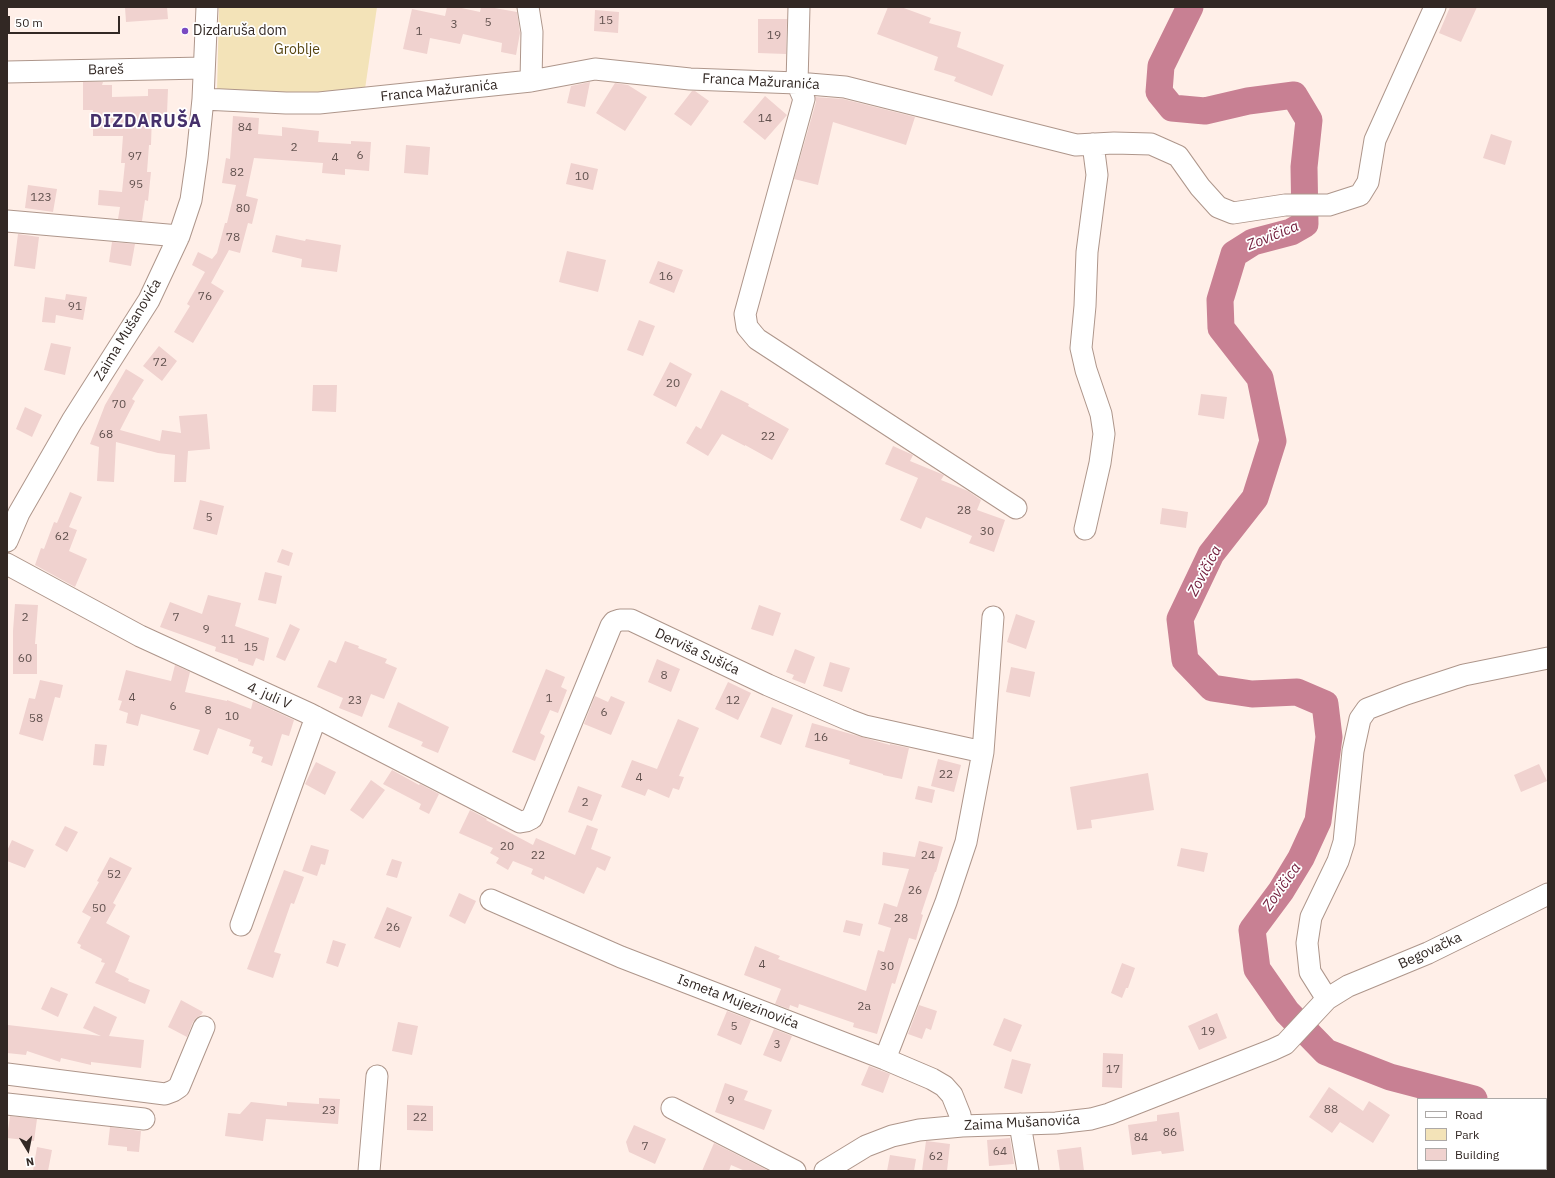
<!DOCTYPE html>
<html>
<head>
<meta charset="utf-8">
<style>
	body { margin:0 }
	#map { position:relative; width:1555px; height:1178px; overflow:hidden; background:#ffefe8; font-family:"IBM Plex Sans",sans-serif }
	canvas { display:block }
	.frame { position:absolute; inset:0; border:8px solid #322824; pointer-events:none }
	.legend { position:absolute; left:1417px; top:1098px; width:130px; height:72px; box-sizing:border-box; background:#fff; border:1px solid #ada9a7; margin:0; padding:5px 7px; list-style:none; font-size:12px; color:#322824 }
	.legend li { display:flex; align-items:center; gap:8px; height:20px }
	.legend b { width:20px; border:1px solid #ada9a7 }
	.north { position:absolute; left:8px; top:1130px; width:40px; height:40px; -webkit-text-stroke:3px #fff; paint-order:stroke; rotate:170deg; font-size:11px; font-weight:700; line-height:16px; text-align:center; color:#322824 }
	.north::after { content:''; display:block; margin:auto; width:14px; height:18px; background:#322824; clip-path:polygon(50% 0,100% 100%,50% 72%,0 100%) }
	.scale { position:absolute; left:8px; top:16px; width:112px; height:18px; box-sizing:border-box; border:2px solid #322824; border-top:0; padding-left:5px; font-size:12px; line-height:14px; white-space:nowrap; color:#322824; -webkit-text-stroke:3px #fff; paint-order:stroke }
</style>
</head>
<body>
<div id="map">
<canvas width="1555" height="1178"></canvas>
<div class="frame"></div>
<ul class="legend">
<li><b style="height:5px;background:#fff"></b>Road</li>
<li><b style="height:11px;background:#f3e3b8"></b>Park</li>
<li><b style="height:11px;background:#f0d2cf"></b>Building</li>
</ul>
<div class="north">N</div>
<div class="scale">50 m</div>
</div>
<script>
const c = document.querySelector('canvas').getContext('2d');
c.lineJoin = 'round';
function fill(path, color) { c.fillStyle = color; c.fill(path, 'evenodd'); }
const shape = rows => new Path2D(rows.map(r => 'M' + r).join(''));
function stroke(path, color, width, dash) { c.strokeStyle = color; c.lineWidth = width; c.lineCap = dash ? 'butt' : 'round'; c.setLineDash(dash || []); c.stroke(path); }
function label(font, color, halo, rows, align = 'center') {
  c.font = font + ' "IBM Plex Sans",sans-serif'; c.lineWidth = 3.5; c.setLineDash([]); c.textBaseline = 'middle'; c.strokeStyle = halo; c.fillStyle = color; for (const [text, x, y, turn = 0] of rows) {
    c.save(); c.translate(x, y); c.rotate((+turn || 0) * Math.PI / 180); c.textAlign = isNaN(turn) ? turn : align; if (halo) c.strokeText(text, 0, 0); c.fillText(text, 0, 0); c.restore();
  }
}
const green = shape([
	[219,7,377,7,365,89,331,94,217,92]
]);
const river = shape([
	[1190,7,1161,66,1159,92,1172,108,1205,111,1248,101,1294,95,1309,120,1304,167,1305,224,1291,232,1253,242,1234,254,1220,300,1221,328,1260,378,1273,441,1255,498,1211,554,1180,619,1185,660,1212,688,1252,694,1297,692,1325,704,1329,737,1318,821,1301,858,1281,891,1252,930,1257,969,1287,1012,1326,1052,1390,1077,1474,1099],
	[1512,1171,1512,1169]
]);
const building = shape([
	[125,7,167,7,168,19,126,22],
	[447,7,457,7,480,12,481,7,489,7,517,12,520,33,516,55,501,52,502,43,463,34,460,44,430,38,427,54,403,49,412,9,445,16],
	[888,7,901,7,931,18,929,23,961,32,957,47,1004,65,992,96,954,81,956,77,934,70,938,57,877,34],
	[1450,7,1477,7,1461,42,1439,33],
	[595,10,619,12,618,33,594,31],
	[758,19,787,19,786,54,758,53],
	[83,82,103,82,102,85,112,85,112,97,148,96,148,89,168,89,167,114,152,114,151,145,149,145,147,172,151,172,148,201,145,200,142,221,118,219,120,207,98,205,99,190,122,192,125,163,121,163,123,136,93,136,93,110,83,110],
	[590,82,585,107,567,103,571,86],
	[615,83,628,85,647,97,625,131,596,113],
	[692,91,695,91,709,101,691,126,674,114],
	[765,96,787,115,765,140,743,122],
	[815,97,843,99,915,117,906,145,833,122,818,185,794,179,816,102],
	[233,116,259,118,258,134,282,136,282,127,319,131,318,142,351,144,351,141,371,142,369,171,345,169,345,175,322,173,323,163,254,158,246,196,258,199,252,224,248,223,240,253,229,250,211,283,224,291,193,343,174,332,190,306,187,304,205,272,192,265,198,252,212,259,217,253,225,223,227,223,236,185,222,183,226,158,230,159],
	[1491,134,1512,141,1505,165,1483,158],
	[406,145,430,147,428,175,404,173],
	[571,163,598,169,593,190,566,184],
	[28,185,57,189,53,212,25,208],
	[18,234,39,237,35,269,14,266],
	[276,235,305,241,306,239,341,245,337,272,301,267,302,259,272,252],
	[112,242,135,244,131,266,109,262],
	[567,251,606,260,598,292,559,282],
	[658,261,683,270,674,293,649,283],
	[66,294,87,297,83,320,56,315,55,323,42,322,45,297,65,300],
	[639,320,655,326,643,356,627,350],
	[51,343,71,347,65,375,44,370],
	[159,346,177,361,162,381,143,366],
	[670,362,692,374,676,407,653,395],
	[126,369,144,380,132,399,135,401,120,430,160,441,162,430,181,433,179,416,207,414,210,449,188,451,186,482,174,482,175,455,158,453,116,442,114,482,97,481,99,447,90,444,105,405],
	[313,385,337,385,336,412,312,411],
	[721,390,749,404,748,406,789,429,772,460,745,445,745,446,722,434,708,456,686,443,696,426,701,429],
	[1201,394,1227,397,1224,419,1198,415],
	[25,407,42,415,32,437,16,429],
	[893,446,913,455,910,461,944,475,941,480,968,491,981,500,977,510,1005,520,994,552,969,543,972,536,926,517,921,529,900,520,918,478,885,464],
	[70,492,82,497,69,527,77,530,69,551,87,559,75,587,35,565,41,548,44,549,54,522,57,523],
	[200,500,224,506,217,535,193,529],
	[1162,508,1188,512,1186,528,1160,524],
	[282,549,293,553,289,566,277,562],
	[265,572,282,576,276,604,258,600],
	[208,595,241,603,235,626,269,638,264,661,256,658,253,666,238,661,238,659,215,651,216,647,160,627,170,602,202,614],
	[15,604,38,605,35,644,37,644,37,674,13,674,13,631],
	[759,605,781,613,773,636,751,629],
	[1016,614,1035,621,1026,649,1007,642],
	[290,624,300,629,285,661,276,657],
	[345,641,359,646,358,648,387,659,385,663,397,668,384,699,371,694,362,717,339,708,343,698,317,687,329,660,336,663],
	[795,649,815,657,805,684,792,679,794,675,786,672],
	[657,659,680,669,671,692,648,682],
	[830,662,850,668,842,692,823,686],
	[175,665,190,672,185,692,227,701,227,700,251,709,253,701,294,720,289,736,282,734,272,766,261,762,263,757,252,753,254,747,249,746,251,740,218,728,208,755,193,750,200,730,141,714,138,726,126,723,128,713,119,710,122,701,118,700,126,670,171,681],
	[1011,667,1035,672,1030,697,1006,692],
	[546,669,565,677,561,687,567,690,558,713,550,710,540,733,545,736,535,761,512,752],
	[40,680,63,685,60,698,55,697,43,741,19,734,29,698,35,699],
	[728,682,751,693,738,720,715,709],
	[595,696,608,702,611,696,625,702,611,735,584,724],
	[398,702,449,727,438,753,421,746,423,742,388,727],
	[772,707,793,715,781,745,760,737],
	[678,719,699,728,679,776,684,777,679,790,673,788,669,798,648,789,645,796,621,787,632,760,657,769],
	[812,723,890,745,890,744,909,748,902,779,883,775,883,774,849,764,850,760,805,747],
	[95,744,107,745,104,766,93,765],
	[938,759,961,765,954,792,931,786],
	[316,762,336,772,325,795,305,784],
	[1539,764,1547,781,1521,792,1514,775],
	[392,770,419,785,420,784,439,794,429,814,419,809,421,804,383,784],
	[1148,773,1154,810,1091,820,1092,828,1077,830,1070,787],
	[371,780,385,790,363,819,350,810],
	[578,786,602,795,592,821,568,812],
	[918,786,935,790,932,803,915,799],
	[470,810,487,819,486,820,533,845,536,838,575,855,587,825,598,829,591,849,611,857,605,871,597,867,584,894,545,876,544,880,531,874,533,869,513,861,508,870,496,863,499,858,490,853,493,848,459,833],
	[65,826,78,832,67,852,55,845],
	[12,840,34,850,25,868,7,861,7,851],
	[919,841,943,847,936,872,935,872,921,914,923,915,916,940,909,938,895,984,892,983,877,1034,853,1027,854,1023,799,1004,798,1008,790,1005,789,1009,775,1004,781,989,744,975,755,946,780,956,778,959,866,991,878,950,884,952,891,928,878,924,884,903,897,907,909,869,882,865,883,852,915,857],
	[311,845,329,850,325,865,321,864,317,876,302,871],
	[1181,848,1208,853,1204,872,1177,866],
	[110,857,132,868,113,903,116,905,106,923,130,936,115,972,129,979,128,981,150,990,145,1004,95,983,105,963,101,962,102,959,80,948,81,945,77,943,91,917,82,912,99,882,97,881],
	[392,859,402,862,397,878,386,875],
	[284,870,304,877,294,904,291,903,274,952,281,954,273,978,247,969],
	[459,893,476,901,465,924,449,916],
	[387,907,412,917,400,948,374,938],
	[846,920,863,924,860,936,843,932],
	[333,940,346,944,338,967,326,963],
	[1122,963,1135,968,1128,988,1126,988,1122,998,1111,993],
	[51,987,68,994,58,1017,41,1009],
	[181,1000,203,1012,201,1015,196,1018,193,1022,187,1037,168,1027],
	[919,1005,937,1011,931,1030,926,1028,922,1039,908,1034],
	[94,1006,117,1017,109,1036,144,1040,141,1068,91,1062,91,1065,61,1058,60,1062,27,1051,26,1055,7,1053,8,1025,101,1036,83,1028],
	[727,1011,751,1020,741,1045,717,1035],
	[1217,1013,1227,1038,1199,1050,1188,1026],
	[1004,1018,1022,1025,1011,1052,993,1045],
	[398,1022,418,1026,412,1055,392,1051],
	[774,1029,792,1036,781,1062,763,1055],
	[1103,1053,1123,1054,1122,1088,1102,1087],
	[1012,1059,1031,1064,1022,1094,1004,1088],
	[869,1066,890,1074,883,1093,861,1085],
	[725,1083,748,1091,744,1100,772,1110,764,1130,715,1112],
	[1329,1087,1363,1111,1369,1101,1390,1115,1373,1143,1340,1122,1332,1133,1309,1117],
	[319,1098,340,1099,338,1124,266,1119,263,1141,225,1136,228,1113,240,1114,251,1102,287,1106,287,1102,319,1104],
	[407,1105,433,1106,433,1131,407,1130],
	[1179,1112,1184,1151,1162,1154,1161,1151,1132,1155,1128,1125,1157,1121,1157,1115],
	[10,1116,37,1119,34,1141,7,1138],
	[634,1125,666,1139,655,1164,629,1152,626,1142],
	[110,1127,141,1131,139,1152,127,1151,127,1147,108,1145],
	[1010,1138,1014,1164,989,1166,987,1140],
	[926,1141,950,1144,947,1171,922,1171],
	[714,1143,769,1171,745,1171,731,1165,729,1171,702,1171],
	[37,1147,52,1150,48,1171,33,1171],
	[1081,1147,1084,1171,1060,1171,1057,1150],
	[890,1155,916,1159,914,1171,887,1171]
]);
const minor = shape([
	[528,7,532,32,531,81],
	[799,7,797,83,804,99,745,314,747,327,757,339,1016,508],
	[7,72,204,68],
	[203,99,286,103,319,103,531,81,595,69,690,79,797,83,845,87,1076,145,1114,143,1151,144,1178,156,1200,187,1218,207,1233,213,1285,205,1329,205,1360,195,1368,182,1375,140,1435,7],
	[7,221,179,236],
	[1085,529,1100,463,1104,434,1101,414,1086,370,1081,348,1085,306,1087,252,1097,175,1093,144],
	[7,541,19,513,72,421,149,300,179,236,191,200,197,158,203,99,207,7],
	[7,564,140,636,310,714,520,822,526,821,532,818,611,626,614,622,620,620,631,620,768,685,849,720,865,726,983,752],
	[491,900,621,957,885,1059,932,1079,944,1086,952,1095,960,1115,962,1126],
	[241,925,316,717],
	[1327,999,1310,972,1307,943,1311,917,1338,861,1344,842,1353,751,1360,719,1367,709,1406,694,1464,675,1548,658],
	[885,1059,946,902,966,842,983,752,993,617],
	[7,1074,165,1094,173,1091,179,1087,204,1027],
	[7,1104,144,1119],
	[672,1108,795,1171],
	[1020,1124,1028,1171],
	[369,1171,377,1076],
	[825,1171,866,1146,892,1136,919,1130,962,1126,1056,1123,1091,1119,1109,1114,1272,1050,1285,1044,1327,999,1348,986,1428,953,1548,894]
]);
const markers = [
	[185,31,4,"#794ac2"]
];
const numberNames = [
	["15",606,21],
	["5",488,23],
	["3",454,25],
	["1",419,32],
	["19",774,36],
	["14",765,119],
	["84",245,128],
	["2",294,148],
	["6",360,156],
	["97",135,157],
	["4",335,158],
	["82",237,173],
	["10",582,177],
	["95",136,185],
	["123",41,198],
	["80",243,209],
	["78",233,238],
	["16",666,277],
	["76",205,297],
	["91",75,307],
	["72",160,363],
	["20",673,384],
	["70",119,405],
	["68",106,435],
	["22",768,437],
	["28",964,511],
	["5",209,518],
	["30",987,532],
	["62",62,537],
	["2",25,618],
	["7",176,618],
	["9",206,630],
	["11",228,640],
	["15",251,648],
	["60",25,659],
	["8",664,676],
	["4",132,698],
	["1",549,699],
	["23",355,701],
	["12",733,701],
	["6",173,707],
	["8",208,711],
	["6",604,713],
	["10",232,717],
	["58",36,719],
	["16",821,738],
	["22",946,775],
	["4",639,778],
	["2",585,803],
	["20",507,847],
	["22",538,856],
	["24",928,856],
	["52",114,875],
	["26",915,891],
	["50",99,909],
	["28",901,919],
	["26",393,928],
	["4",762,965],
	["30",887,967],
	["2a",864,1007],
	["5",734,1027],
	["19",1208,1032],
	["3",777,1045],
	["17",1113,1070],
	["9",731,1101],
	["88",1331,1110],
	["23",329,1111],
	["22",420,1118],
	["86",1170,1133],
	["84",1141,1138],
	["7",645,1147],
	["64",1000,1152],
	["62",936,1157]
];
const poiNames = [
	["Dizdaruša dom",193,31]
];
const parkNames = [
	["Groblje",297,50]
];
const streetNames = [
	["Bareš",106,70,-1],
	["Franca Mažuranića",761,82,3],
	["Franca Mažuranića",439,91,-6],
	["Zaima Mušanovića",128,330,-59],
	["Derviša Sušića",697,652,25],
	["4. juli V",269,696,24],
	["Begovačka",1430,951,-25],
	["Ismeta Mujezinovića",738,1002,21],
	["Zaima Mušanovića",1022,1123,-3]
];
const waterNames = [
	["Zovičica",1273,236,-22],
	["Zovičica",1205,571,-62],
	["Zovičica",1282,887,-55]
];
const districtNames = [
	["DIZDARUŠA",146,122]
];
fill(green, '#f3e3b8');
stroke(river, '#c88093', 27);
fill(building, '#f0d2cf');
stroke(minor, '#ae968b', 23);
stroke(minor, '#fff', 21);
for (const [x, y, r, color] of markers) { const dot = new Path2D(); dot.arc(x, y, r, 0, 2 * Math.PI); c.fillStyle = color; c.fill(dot); stroke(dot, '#fff', 1.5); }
label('12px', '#62524f', null, numberNames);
label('14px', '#322824', '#fff', poiNames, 'left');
label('14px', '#574510', '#fff', parkNames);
label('14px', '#322824', '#fff', streetNames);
label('italic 15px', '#731e3d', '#fff', waterNames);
c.letterSpacing = '1px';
label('bold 18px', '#45306b', '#fff', districtNames);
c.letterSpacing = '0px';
</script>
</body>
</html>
